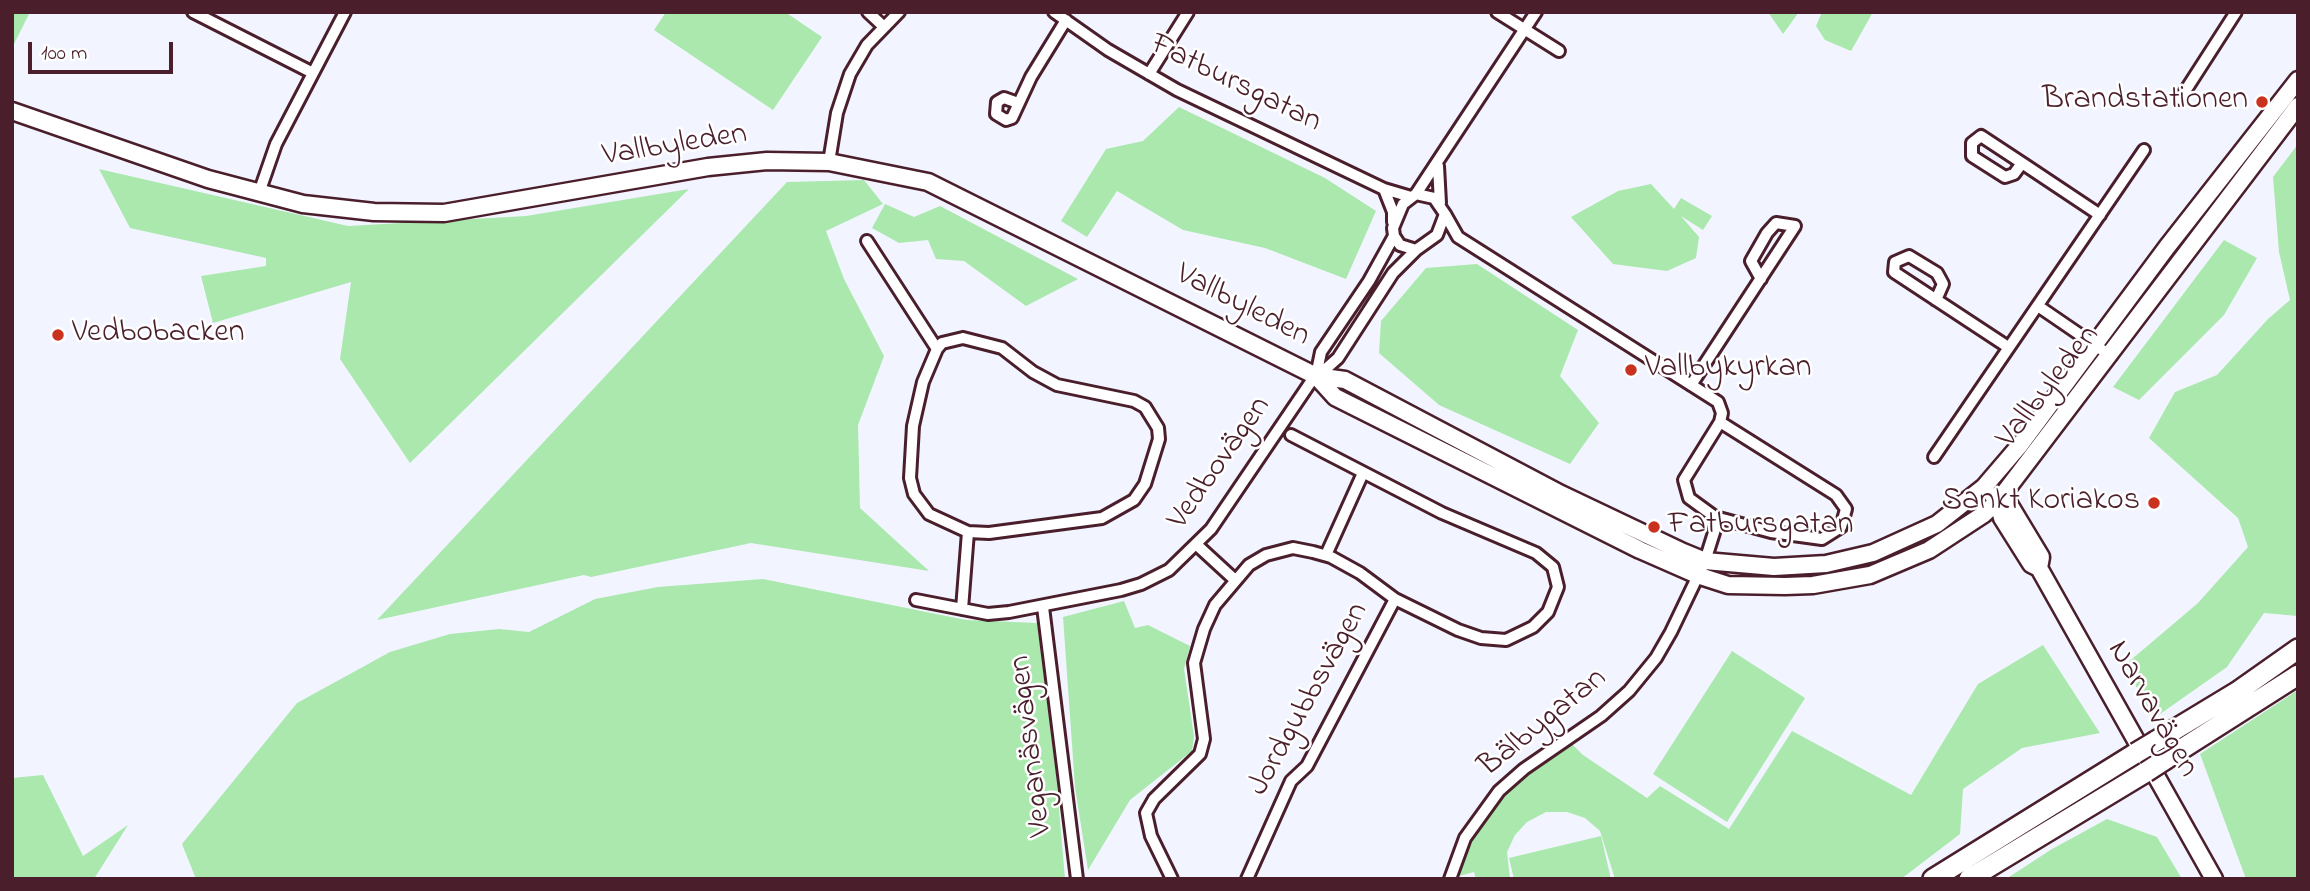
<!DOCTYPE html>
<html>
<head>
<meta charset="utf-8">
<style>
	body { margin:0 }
	#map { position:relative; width:2310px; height:891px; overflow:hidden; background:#f2f5ff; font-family:"Indie Flower",sans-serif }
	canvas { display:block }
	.frame { position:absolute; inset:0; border:14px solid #4a1f2b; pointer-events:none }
	.scale { position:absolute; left:28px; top:42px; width:145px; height:32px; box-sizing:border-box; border:4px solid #4a1f2b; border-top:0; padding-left:9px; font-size:21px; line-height:24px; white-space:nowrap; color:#4a1f2b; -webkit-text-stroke:5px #fff; paint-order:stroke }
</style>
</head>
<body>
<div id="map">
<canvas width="2310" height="891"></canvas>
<div class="frame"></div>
<div class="scale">100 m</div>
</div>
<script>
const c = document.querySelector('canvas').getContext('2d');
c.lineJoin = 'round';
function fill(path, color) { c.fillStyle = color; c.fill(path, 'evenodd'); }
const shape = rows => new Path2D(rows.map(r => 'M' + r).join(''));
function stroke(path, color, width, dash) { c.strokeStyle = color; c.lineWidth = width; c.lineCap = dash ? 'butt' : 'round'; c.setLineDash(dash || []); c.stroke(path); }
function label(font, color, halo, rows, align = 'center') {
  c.font = font + ' "Indie Flower",sans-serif'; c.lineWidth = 5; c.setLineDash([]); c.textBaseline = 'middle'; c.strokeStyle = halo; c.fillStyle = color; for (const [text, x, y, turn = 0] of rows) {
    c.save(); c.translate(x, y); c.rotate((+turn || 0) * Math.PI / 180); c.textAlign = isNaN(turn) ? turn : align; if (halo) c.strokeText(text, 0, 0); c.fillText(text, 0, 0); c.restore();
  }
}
const green = shape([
	[12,12,30,12,14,44,12,42],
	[666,12,785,12,822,37,773,110,654,30],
	[1768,12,1799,12,1783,34],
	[1822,12,1873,12,1851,51,1825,40,1816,26],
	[1179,107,1325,178,1376,211,1346,279,1265,248,1183,230,1117,191,1087,237,1061,221,1106,149,1143,141],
	[2298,144,2298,616,2264,613,2227,667,2153,719,2125,665,2198,603,2248,547,2238,518,2149,438,2175,392,2217,375,2268,319,2290,300,2279,252,2273,177],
	[99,169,348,226,526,216,689,189,410,463,340,359,351,282,213,323,201,276,266,266,266,258,130,228],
	[864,180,883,204,826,231,844,279,884,356,858,425,860,508,929,571,751,543,591,577,584,575,377,620,787,182],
	[1651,184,1674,209,1681,198,1712,216,1703,230,1681,216,1699,237,1696,258,1667,271,1613,264,1571,217,1618,191],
	[885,204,914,217,940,206,1078,279,1026,306,964,261,936,259,928,240,899,243,872,228],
	[2224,240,2257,258,2224,315,2139,400,2113,387],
	[1477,264,1578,330,1560,376,1599,423,1570,464,1439,405,1379,353,1381,321,1426,268],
	[763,579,966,620,1037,623,1056,774,1065,879,196,879,182,844,297,703,390,652,450,634,499,629,529,632,595,599,658,587],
	[1124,601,1135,628,1148,625,1190,646,1184,669,1194,736,1192,751,1130,800,1088,870,1075,787,1063,617],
	[2043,645,2100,733,2022,748,1963,789,1960,834,1901,879,1615,879,1600,831,1585,818,1567,812,1546,812,1527,822,1515,835,1507,852,1510,879,1476,879,1474,872,1459,876,1470,842,1491,809,1528,774,1572,744,1583,755,1647,798,1660,786,1729,829,1792,731,1911,795,1978,684],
	[1732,651,1805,698,1727,822,1653,774],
	[2298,690,2298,879,2246,879,2200,754],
	[43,775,83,856,128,825,94,879,12,879,12,778],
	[2107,819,2157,837,2182,879,2006,879,2052,849],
	[1601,836,1611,879,1514,879,1509,858]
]);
const street = shape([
	[193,12,313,73],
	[868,12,883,26],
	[1054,12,1108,50,1177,90,1384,189,1411,197],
	[1497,12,1559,51],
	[1149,74,1188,12],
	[2180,99,2236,12],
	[1018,103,1004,98,997,102,996,114,1006,120,1012,118,1031,77,1066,20],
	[829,162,837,113,850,74,867,45,899,12],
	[2022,163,1981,136,1972,143,1972,156,2005,177,2014,174,2022,163,2100,215],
	[1438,166,1440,203],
	[1384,189,1393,212,1393,222],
	[259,193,276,144,345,12],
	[1416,194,1536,12],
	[1416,194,1434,198,1445,214,1437,235,1416,250,1400,245,1394,236,1393,228,1403,204,1416,194],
	[1445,214,1458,237,1718,402,1722,413,1720,422,1684,480,1689,498,1715,517,1717,523,1705,561,1671,632,1656,658,1629,691,1601,716,1524,769,1499,791,1465,838,1450,879],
	[867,241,937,349],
	[1936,300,1943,284,1937,273,1909,256,1895,262,1894,272,2008,347],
	[2038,306,2111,356],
	[963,338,1002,348,1033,372,1057,385,1134,401,1145,407,1158,428,1159,439,1145,484,1134,500,1102,518,989,533,968,532,929,514,914,494,910,478,913,426,923,382,937,349,942,343,963,338],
	[1316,376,1321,352,1369,281,1394,236],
	[1691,385,1795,226,1776,223,1767,233,1751,261,1761,279],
	[1291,435,1442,513,1536,553,1553,567,1558,587,1548,612,1533,627,1506,640,1481,638,1458,630,1395,599],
	[1934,457,2144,150],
	[1715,517,1771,532,1822,539,1841,527,1846,509,1836,495,1720,422],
	[1198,546,1235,580],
	[1326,555,1363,473],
	[916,600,988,614,1009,612,1121,590,1141,584,1169,570,1211,529,1310,383,1338,358,1393,273,1416,250],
	[1043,607,1077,879],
	[962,609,968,532],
	[1172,879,1151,836,1146,813,1154,799,1200,754,1204,739,1194,663,1204,629,1215,605,1249,565,1266,555,1293,548,1313,552,1331,557,1360,573,1395,599,1307,766,1291,781,1247,879]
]);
const secondary = shape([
	[12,111,208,179,303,204,374,212,444,213,708,167,767,161,829,162,928,182,1316,376,1345,380,1561,494,1683,552,1705,561,1774,567,1826,564,1873,553,1937,524,1984,487,2020,445,2167,247,2298,80],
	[1316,376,1335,397,1640,550,1697,575,1728,585,1785,586,1813,585,1870,575,1929,550,1984,514,1998,501,2298,106],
	[1993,496,2009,504,2041,557,2039,568],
	[1998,501,2002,518,2031,564,2039,568,2214,879]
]);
const highway = shape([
	[2156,741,2237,692,2298,649],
	[2166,759,2298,675],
	[1933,879,2136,753],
	[1969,879,2146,772]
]);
const highwayBridge = shape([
	[2136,753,2156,741],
	[2146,772,2166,759]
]);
const markers = [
	[2262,102,7,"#c8321e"],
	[58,335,7,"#c8321e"],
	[1631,370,7,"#c8321e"],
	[2154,503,7,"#c8321e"],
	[1654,527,7,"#c8321e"]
];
const streetNames = [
	["Fatbursgatan",1235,85,26],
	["Vallbyleden",675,147,-9],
	["Vallbyleden",1242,307,27],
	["Vallbyleden",2050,388,-52],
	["Vedbovägen",1221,464,-55],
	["Jordgubbsvägen",1310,700,-61],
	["Narvavägen",2151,710,60],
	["Bälbygatan",1544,724,-39],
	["Veganäsvägen",1033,746,-97]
];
const poiNames = [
	["Brandstationen",2248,102,"right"],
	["Vedbobacken",72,335],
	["Vallbykyrkan",1645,370],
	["Sankt Koriakos",2140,503,"right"],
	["Fatbursgatan",1668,527]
];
fill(green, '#aae8ae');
stroke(street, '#4a1f2b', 16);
stroke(secondary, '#4a1f2b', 21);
stroke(highway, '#4a1f2b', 24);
stroke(street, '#fff', 10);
stroke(secondary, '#fff', 16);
stroke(highway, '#fff', 19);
stroke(highwayBridge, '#4a1f2b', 24, []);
stroke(highwayBridge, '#fff', 19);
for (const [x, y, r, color] of markers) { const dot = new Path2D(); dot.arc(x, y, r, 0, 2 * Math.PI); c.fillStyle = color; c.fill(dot); stroke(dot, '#fff', 2.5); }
label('32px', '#4a1f2b', '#fff', streetNames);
label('32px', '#4a1f2b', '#fff', poiNames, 'left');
</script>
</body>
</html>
